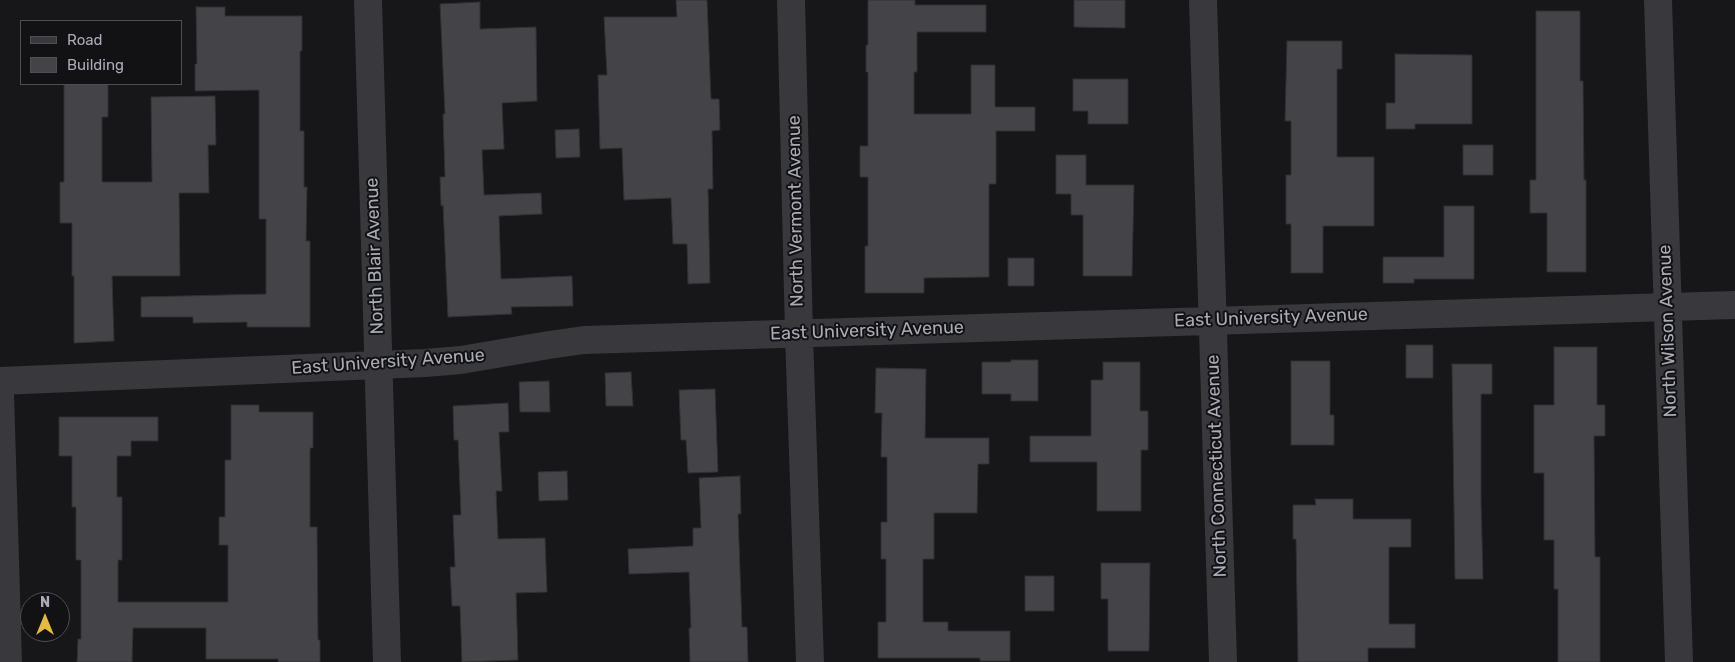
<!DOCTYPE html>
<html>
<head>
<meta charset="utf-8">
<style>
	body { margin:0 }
	#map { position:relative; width:1735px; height:662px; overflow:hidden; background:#171618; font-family:Rubik,sans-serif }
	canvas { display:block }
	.legend { position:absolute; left:20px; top:20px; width:162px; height:65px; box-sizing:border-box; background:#121113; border:1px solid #4e4f55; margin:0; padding:6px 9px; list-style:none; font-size:15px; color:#a9acb7 }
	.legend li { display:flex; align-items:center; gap:10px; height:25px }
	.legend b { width:25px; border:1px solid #4e4f55 }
	.north { position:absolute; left:20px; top:592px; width:50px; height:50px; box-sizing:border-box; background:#121113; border:1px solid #4e4f55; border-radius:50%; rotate:0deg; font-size:14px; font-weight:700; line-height:20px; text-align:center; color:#a9acb7 }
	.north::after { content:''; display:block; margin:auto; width:18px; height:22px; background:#e4bb42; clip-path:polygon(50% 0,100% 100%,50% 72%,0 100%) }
</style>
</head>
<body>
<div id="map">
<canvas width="1735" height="662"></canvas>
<ul class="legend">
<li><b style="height:6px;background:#38383d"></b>Road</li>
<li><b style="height:14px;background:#434348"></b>Building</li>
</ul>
<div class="north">N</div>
</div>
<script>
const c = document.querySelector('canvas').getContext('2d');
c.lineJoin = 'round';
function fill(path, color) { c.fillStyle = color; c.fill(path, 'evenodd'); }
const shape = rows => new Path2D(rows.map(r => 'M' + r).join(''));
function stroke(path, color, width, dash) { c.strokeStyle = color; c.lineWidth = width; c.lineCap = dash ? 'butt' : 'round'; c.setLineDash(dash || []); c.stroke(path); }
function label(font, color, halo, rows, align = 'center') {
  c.font = font + ' Rubik,sans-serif'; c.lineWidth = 4; c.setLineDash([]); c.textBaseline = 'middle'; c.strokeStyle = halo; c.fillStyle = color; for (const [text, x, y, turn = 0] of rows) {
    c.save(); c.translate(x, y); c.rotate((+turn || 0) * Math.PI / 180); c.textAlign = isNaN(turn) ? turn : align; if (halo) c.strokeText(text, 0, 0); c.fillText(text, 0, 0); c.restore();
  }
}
const building = shape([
	[676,0,707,0,711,99,719,99,720,130,712,131,713,189,708,189,710,283,688,284,687,244,673,244,671,198,624,200,622,148,600,149,598,75,607,75,604,17,677,17,676,0],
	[868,0,915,0,915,5,986,5,986,32,917,32,917,72,914,72,914,114,971,114,971,65,995,65,995,107,1035,107,1035,131,996,131,996,184,989,184,989,277,924,278,924,293,865,293,865,246,868,246,868,177,860,177,860,146,868,146,868,72,866,72,866,45,868,45,868,0],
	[1074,0,1125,0,1125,28,1074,27,1074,0],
	[480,2,480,29,536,27,537,101,502,103,504,149,482,150,484,195,541,193,542,214,499,216,501,279,572,276,573,306,511,307,512,314,448,317,443,205,441,206,440,177,445,177,443,114,445,114,440,4,480,2],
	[196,7,225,7,225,16,302,16,302,51,300,51,300,131,304,131,304,187,307,187,306,241,310,241,310,327,247,327,247,322,193,323,193,317,141,317,141,297,266,294,266,219,259,219,259,90,195,91,195,64,197,64,196,7],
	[1536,11,1580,11,1580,81,1583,81,1584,180,1586,180,1586,272,1547,272,1547,213,1530,213,1530,180,1536,180,1536,11],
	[1287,41,1342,41,1342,69,1337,69,1337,157,1374,157,1374,226,1323,226,1323,273,1291,273,1291,224,1286,224,1286,175,1291,175,1291,121,1285,121,1287,41],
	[1395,54,1472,55,1472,124,1415,124,1415,129,1386,129,1386,103,1395,103,1395,54],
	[1073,79,1128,79,1128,124,1088,124,1088,111,1073,111,1073,79],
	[64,84,108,84,108,117,102,117,102,182,152,182,151,97,215,96,216,145,208,145,209,193,179,193,180,276,112,276,114,341,74,343,74,276,72,276,72,223,60,223,60,182,64,182,64,84],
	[579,129,580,157,556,158,555,130,579,129],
	[1463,145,1493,145,1493,175,1463,175,1463,145],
	[1056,155,1086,155,1086,185,1134,185,1132,276,1083,276,1083,215,1071,215,1071,194,1056,194,1056,155],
	[1444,206,1474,206,1474,279,1414,279,1414,283,1383,283,1383,257,1444,257,1444,206],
	[1008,258,1034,258,1034,286,1008,286,1008,258],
	[1406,345,1433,345,1433,378,1406,378,1406,345],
	[1554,347,1597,347,1597,405,1605,405,1605,436,1594,436,1595,557,1600,557,1600,662,1558,662,1558,589,1554,589,1554,540,1544,540,1544,473,1534,473,1534,405,1554,405,1554,347],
	[1011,360,1038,360,1038,401,1011,401,1011,394,982,394,982,362,1011,362,1011,360],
	[1291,361,1330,361,1330,415,1334,415,1334,445,1291,445,1291,361],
	[1103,362,1140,362,1140,411,1148,411,1148,450,1141,450,1141,511,1097,511,1097,462,1030,462,1030,436,1091,436,1091,380,1103,380,1103,362],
	[1452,364,1492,364,1492,394,1481,394,1481,500,1483,579,1455,579,1452,364],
	[876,368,926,369,925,438,989,438,989,464,978,464,977,513,934,513,934,559,923,559,923,622,948,622,948,631,1010,631,1010,661,980,661,980,658,878,658,878,622,886,622,886,559,881,559,881,522,887,522,887,457,881,457,882,413,875,413,876,368],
	[631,372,633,406,606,406,605,373,631,372],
	[549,381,550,412,520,412,519,382,549,381],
	[715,389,718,472,688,473,686,440,681,440,679,390,715,389],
	[508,403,509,432,499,432,502,491,496,491,498,539,545,538,547,592,516,593,518,660,462,662,460,606,452,606,450,567,455,567,453,515,461,515,458,440,454,440,453,406,508,403],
	[231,405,259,405,259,412,313,412,313,448,310,448,310,527,317,527,318,640,320,640,320,662,278,662,278,659,206,659,206,628,133,628,132,662,77,662,78,639,81,639,81,560,76,560,76,507,72,507,72,456,59,456,59,417,158,417,158,441,131,441,131,456,117,456,117,497,122,497,122,560,118,560,118,602,228,602,228,545,219,545,219,517,225,517,225,460,231,460,231,405],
	[567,471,568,500,539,501,538,472,567,471],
	[740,476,741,514,738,514,742,627,747,627,748,662,690,662,689,628,691,628,689,572,629,574,628,549,693,546,693,528,701,528,699,478,740,476],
	[1315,499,1353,499,1353,519,1411,519,1411,547,1389,547,1389,624,1415,624,1415,648,1368,648,1368,662,1298,662,1296,539,1293,539,1293,505,1316,505,1315,499],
	[1101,563,1150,563,1149,651,1108,651,1108,599,1101,599,1101,563],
	[1025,576,1054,576,1054,611,1025,611,1025,576]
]);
const minor = shape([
	[368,0,387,662],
	[791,0,799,334,810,662],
	[1203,0,1223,662],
	[1658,0,1679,662],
	[0,381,425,363,461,360,549,345,584,340,1735,305],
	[0,393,8,662]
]);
const streetNames = [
	["North Vermont Avenue",796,211,-91],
	["North Blair Avenue",375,256,-92],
	["East University Avenue",1271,318,-2],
	["East University Avenue",867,331,-2],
	["North Wilson Avenue",1668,331,-92],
	["East University Avenue",388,362,-4],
	["North Connecticut Avenue",1217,466,-92]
];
fill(building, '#434348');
stroke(building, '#313134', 1);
stroke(minor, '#38383d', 28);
label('18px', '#a9acb7', '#121113', streetNames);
</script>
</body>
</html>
